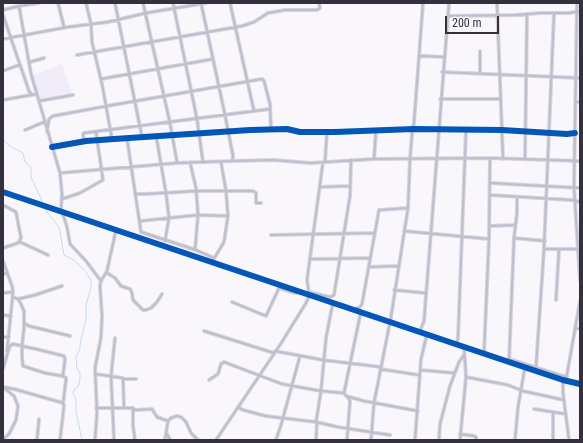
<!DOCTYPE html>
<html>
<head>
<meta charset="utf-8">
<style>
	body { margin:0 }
	#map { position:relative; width:583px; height:443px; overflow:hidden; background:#f9f7fc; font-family:"Roboto Condensed",sans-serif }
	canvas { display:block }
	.frame { position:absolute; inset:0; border:4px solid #35303d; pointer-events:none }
	.scale { position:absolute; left:445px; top:16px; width:54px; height:18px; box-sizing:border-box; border:2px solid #35303d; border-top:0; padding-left:5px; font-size:12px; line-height:14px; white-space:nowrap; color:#35303d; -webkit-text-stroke:3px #f9f6fd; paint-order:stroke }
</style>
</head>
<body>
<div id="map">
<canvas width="583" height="443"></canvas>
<div class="frame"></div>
<div class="scale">200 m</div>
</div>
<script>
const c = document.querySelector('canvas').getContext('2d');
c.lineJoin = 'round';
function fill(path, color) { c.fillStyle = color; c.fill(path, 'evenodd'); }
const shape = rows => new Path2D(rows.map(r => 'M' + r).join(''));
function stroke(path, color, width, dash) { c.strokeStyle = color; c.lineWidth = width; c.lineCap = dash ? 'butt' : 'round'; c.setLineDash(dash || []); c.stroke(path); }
const education = shape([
	[62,64,72,94,40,100,32,76]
]);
const stream = shape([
	[3,140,10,146,23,153,25,162,31,167,31,177,47,212,59,227,64,255,75,261,85,271,91,280,91,287,86,305,86,319,80,344,80,349,76,357,77,369,80,373,80,379,78,387,74,390,73,393,76,400,76,412,82,440]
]);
const minor = shape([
	[39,3,19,6,31,74,60,173,62,194,61,210],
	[58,3,64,27],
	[86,3,91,24,92,42,102,84,112,139],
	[115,3,142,137],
	[143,3,170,123,177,162],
	[173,3,197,119,203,162],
	[230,3,254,111],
	[497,3,503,159],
	[577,3,574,187,580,280],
	[3,10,19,6],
	[3,15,29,91,32,95,36,94],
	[448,16,516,15,541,13,569,13,580,11],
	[3,39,68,27,108,22,146,13,206,3],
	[480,51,480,74],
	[77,55,242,26,254,22,268,13,285,10,317,10,320,8,319,3],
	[419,57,423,56,444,57],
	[30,62,44,58],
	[3,71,19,65],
	[442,72,580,78],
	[101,79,213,59],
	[440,99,501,99],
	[3,100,31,95],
	[39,101,73,95],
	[576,102,580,102],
	[25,130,44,122],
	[47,132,49,119,53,116,107,106,262,79,264,81,270,104,271,130],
	[156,135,166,193,169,218,165,241],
	[127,138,141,232,196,250,214,258],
	[84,141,83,134,84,133,270,109],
	[52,147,86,141,114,139,250,130,287,129,300,132,335,132,413,129,502,130,567,134,575,133],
	[374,159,376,131],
	[525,159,527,14],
	[232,161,273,160,311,163,374,159,490,158,580,161],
	[325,161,327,132],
	[190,162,196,188,198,215,195,250],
	[60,173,177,163,232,161,233,156,225,115,201,3],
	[490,183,580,188],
	[320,187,350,186],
	[3,192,509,362,563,380,580,384],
	[135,194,146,194,196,191,253,191,256,193,256,203,261,203],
	[490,195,571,200,580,202],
	[62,199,80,193,103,180,96,132],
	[3,205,16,212,21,238,18,243,3,248],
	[62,211,67,227,70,244,86,261,101,281],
	[140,221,198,215,228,216],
	[490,226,515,225],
	[404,231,489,239],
	[271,235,375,233],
	[514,238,545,241],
	[20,242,48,255],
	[544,249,580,249],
	[310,259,370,258],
	[3,261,12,286,13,292,7,351],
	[212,262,224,242,228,216,226,191,221,162],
	[369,267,398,266],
	[107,273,115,278,121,286,130,289,132,293,133,300,143,310,146,310,151,308,157,302,162,294],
	[3,274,7,273],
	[394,290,425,293],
	[309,292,330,297,334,295,350,196,351,160],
	[3,293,13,292],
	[309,293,307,280,323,162],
	[18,299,35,295,62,286],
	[556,300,559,249],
	[232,302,266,316,279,288,295,293,303,292],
	[355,309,360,307,362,304,379,210,408,208],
	[3,315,11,316],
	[24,323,29,326,70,336],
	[575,328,580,329],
	[204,331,274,353],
	[420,331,424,321,449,3],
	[3,337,9,337],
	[457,344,458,338,466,130],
	[275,351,323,360,381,367],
	[484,353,489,239,490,158],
	[7,355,10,346,13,344,22,346,36,349,64,356,65,359,63,375,62,376,45,373,23,366,22,357,22,346,24,328,24,311,20,302,18,299,13,297],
	[509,359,566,377],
	[509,362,514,238,517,213,517,197],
	[536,367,544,249,554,13],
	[3,369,7,355],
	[380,369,419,375],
	[420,370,454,373],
	[95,374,123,378,124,407],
	[63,376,66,378,66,380,63,404],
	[111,376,114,440],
	[111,376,115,338],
	[466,377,508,385,523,391,564,400],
	[123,379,136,379],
	[209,380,218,374,221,364,224,362,282,384,321,391,344,393,346,396,364,401,418,411],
	[563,380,563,393,569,440],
	[566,380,580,301],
	[3,387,14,389,63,403,64,406,60,440],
	[344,393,361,311],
	[238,407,243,410,266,416,316,422,338,427,390,435],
	[96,408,133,408,133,426,135,440],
	[134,409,136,410,152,409,157,417,168,421],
	[534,409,566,414],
	[553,412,553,440],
	[316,422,321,391,326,338,333,302],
	[167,434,170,440],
	[460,434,474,436,476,437,476,440],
	[3,439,9,434,16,420,18,406,14,396,4,388],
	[37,440,39,419],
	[95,440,97,412,95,368,101,337,102,316,100,286,101,281,107,271,116,230],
	[165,440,168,421,171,418,177,416,181,417,186,422,191,433,198,440],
	[216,440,280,345,306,303,310,294],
	[276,440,281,425,300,356],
	[316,440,317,422],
	[347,440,350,401,348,398],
	[371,440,374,403,391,317,408,208,410,159,412,134,414,123,423,3],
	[415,440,421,359,427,334],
	[439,440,440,424,450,386,459,362,464,355],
	[460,440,466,377,464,346],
	[515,440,518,407,525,367]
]);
const cycleway = shape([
	[52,147,86,141,114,139,250,130,287,129,300,132,335,132,413,129,502,130,567,134,575,133],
	[3,192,509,362,563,380,580,384]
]);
fill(education, '#f0ecf8');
stroke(stream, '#c2daf7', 1);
stroke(minor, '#d6d4d9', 4);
stroke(minor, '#bdbecf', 2);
stroke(cycleway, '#0057b8', 6);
</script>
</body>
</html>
